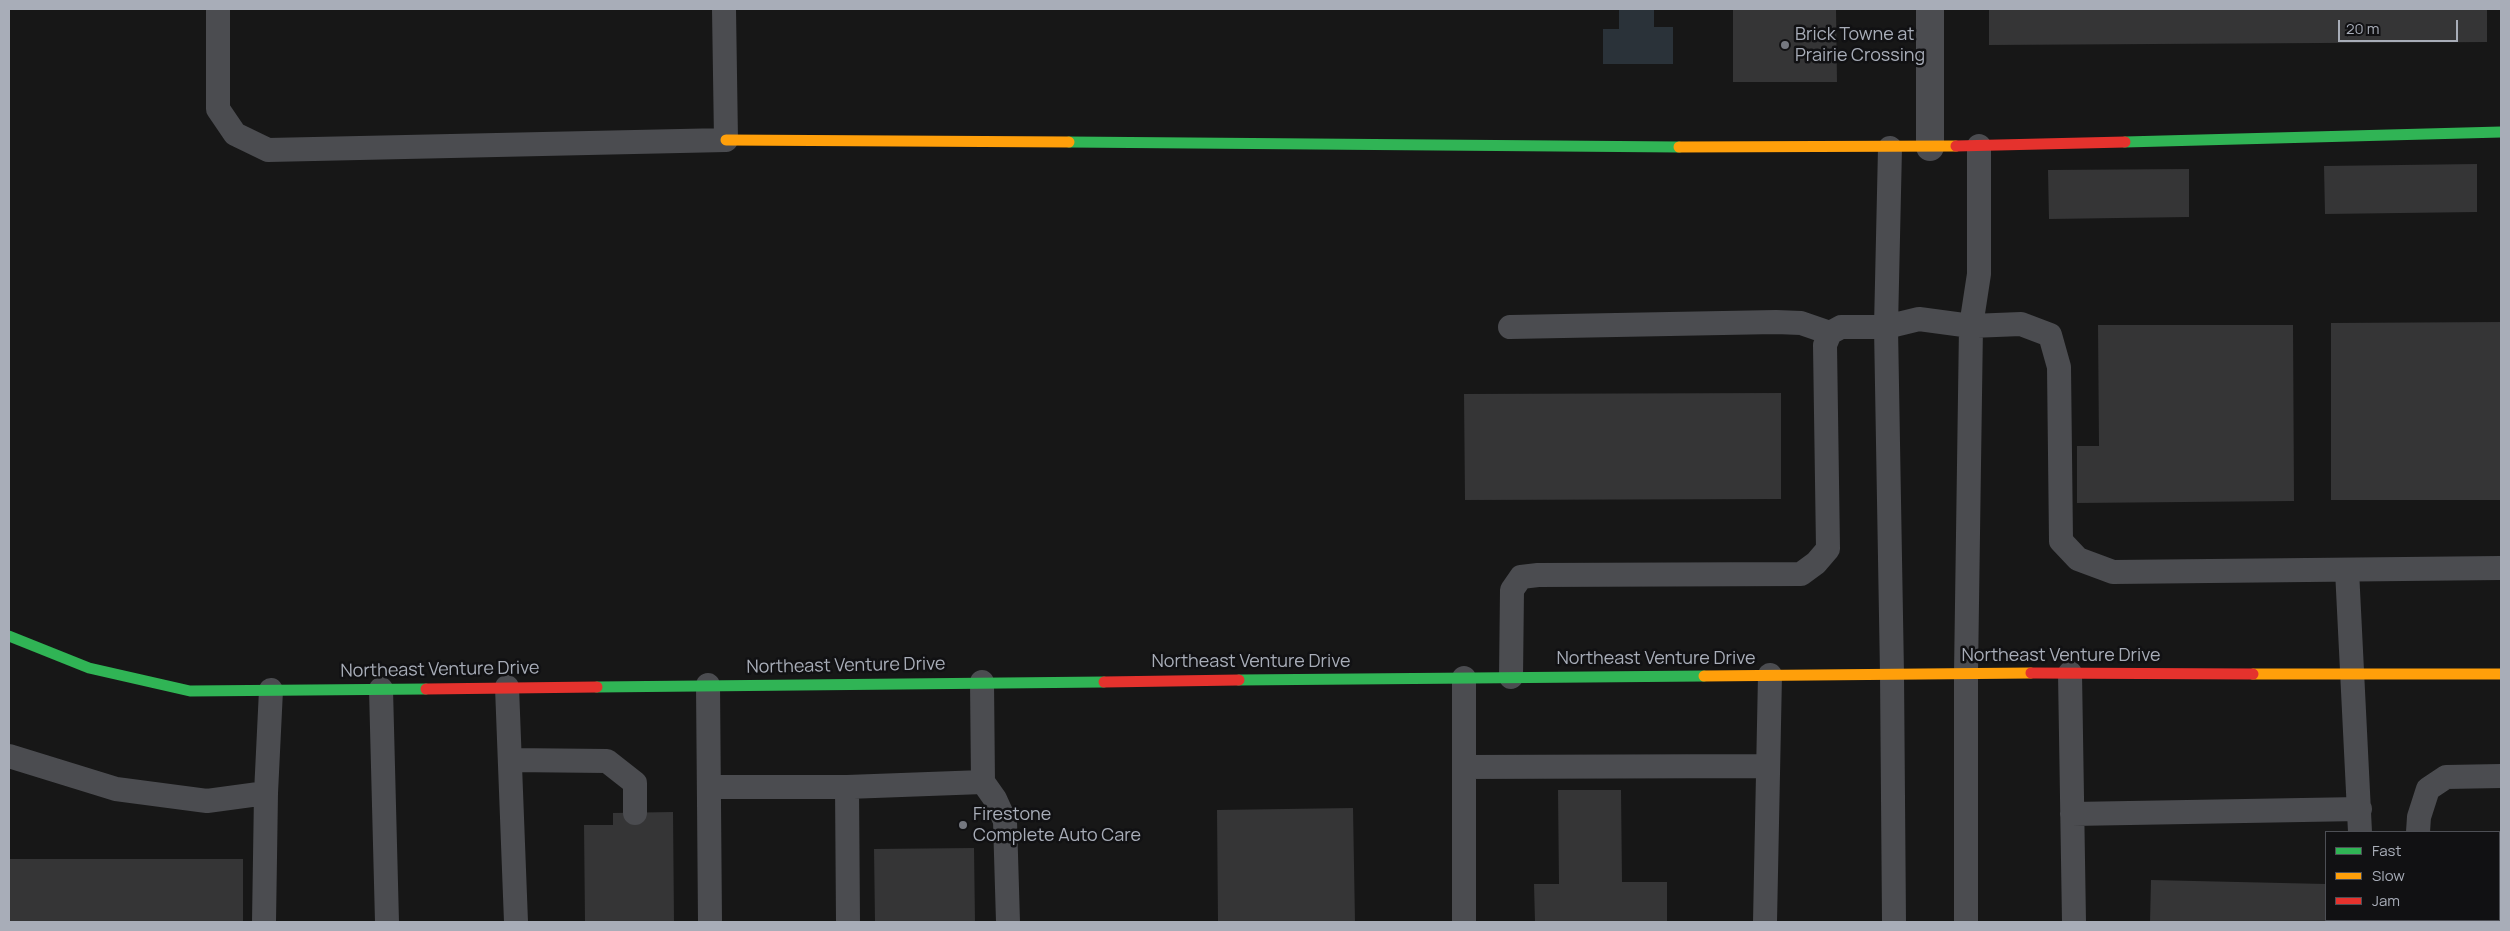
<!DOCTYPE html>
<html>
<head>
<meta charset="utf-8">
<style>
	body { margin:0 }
	#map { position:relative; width:2510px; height:931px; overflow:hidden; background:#171717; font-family:Manrope,sans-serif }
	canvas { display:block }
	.frame { position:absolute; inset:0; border:10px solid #a8adb8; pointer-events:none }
	.legend { position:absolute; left:2325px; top:831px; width:175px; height:90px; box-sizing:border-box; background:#111113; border:1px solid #4d4f55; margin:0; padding:6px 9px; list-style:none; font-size:15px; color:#a8adb8 }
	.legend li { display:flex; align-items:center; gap:10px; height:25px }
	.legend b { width:25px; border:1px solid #4d4f55 }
	.scale { position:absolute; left:2338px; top:20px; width:120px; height:22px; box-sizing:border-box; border:2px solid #a8adb8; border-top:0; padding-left:6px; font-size:15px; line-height:18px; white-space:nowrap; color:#a8adb8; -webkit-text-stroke:4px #111113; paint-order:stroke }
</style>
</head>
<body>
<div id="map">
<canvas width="2510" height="931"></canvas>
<div class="frame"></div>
<ul class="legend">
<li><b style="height:6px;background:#30b455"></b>Fast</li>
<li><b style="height:6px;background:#ff9f0a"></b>Slow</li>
<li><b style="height:6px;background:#e5322d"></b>Jam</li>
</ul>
<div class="scale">20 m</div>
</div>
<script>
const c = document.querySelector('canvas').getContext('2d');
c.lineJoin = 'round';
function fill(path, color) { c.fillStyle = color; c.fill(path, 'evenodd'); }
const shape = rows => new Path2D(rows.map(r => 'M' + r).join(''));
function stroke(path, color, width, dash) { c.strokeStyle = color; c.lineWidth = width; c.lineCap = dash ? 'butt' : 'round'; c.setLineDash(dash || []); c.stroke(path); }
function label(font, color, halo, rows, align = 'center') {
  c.font = font + ' Manrope,sans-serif'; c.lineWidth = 5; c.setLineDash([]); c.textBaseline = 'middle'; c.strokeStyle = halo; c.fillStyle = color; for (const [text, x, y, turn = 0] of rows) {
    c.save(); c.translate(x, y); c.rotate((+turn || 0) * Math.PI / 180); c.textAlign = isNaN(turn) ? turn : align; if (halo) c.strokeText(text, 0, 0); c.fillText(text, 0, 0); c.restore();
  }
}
const water = shape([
	[1619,9,1654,9,1654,27,1673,27,1673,64,1603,64,1603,29,1619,29]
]);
const building = shape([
	[1733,9,1836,9,1837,82,1733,82],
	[1989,9,2487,9,2487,42,1989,45],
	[2477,164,2477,212,2325,214,2324,166],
	[2189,169,2189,217,2049,219,2048,170],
	[2501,322,2501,500,2331,500,2331,323],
	[2098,325,2293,325,2294,501,2077,503,2077,446,2099,446],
	[1781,393,1781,499,1465,500,1464,394],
	[1558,790,1621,790,1622,882,1667,882,1667,922,1535,922,1534,884,1559,884],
	[1353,808,1355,922,1218,922,1217,810],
	[673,812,674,922,585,922,584,825,613,825,613,813],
	[974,848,975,922,875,922,874,849],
	[9,859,243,859,243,922,9,922],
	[2499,866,2501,866,2501,922,2441,922,2441,920,2499,920],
	[2151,880,2326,884,2326,920,2350,920,2350,922,2150,922]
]);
const lane = shape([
	[218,9,218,109,235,134,268,150,726,140,724,9],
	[1890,148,1886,327,1892,674,1894,922],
	[1510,327,1776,322,1801,323,1830,333],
	[2347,570,2360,832],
	[2070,673,2074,922],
	[1511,677,1512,590,1521,577,1538,575,1801,574,1816,563,1828,549,1825,345,1830,333,1841,327,1886,327,1919,319,1971,326,2021,324,2050,335,2059,367,2061,541,2078,559,2113,572,2501,568],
	[708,685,710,922],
	[507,687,516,922],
	[381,689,387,922],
	[9,756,116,789,207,801,266,793,271,690],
	[510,760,607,761,635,783,635,813],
	[1464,767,1768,766],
	[983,782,995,799,1005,821,1008,922],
	[709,787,847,787,983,782,982,682],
	[847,787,848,922],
	[2072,814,2360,809],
	[2418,832,2419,817,2428,789,2446,777,2501,776],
	[2361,920,2361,922],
	[2417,920,2417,922],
	[264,922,266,793],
	[1464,922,1464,678],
	[1765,922,1770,675],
	[1966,922,1966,673,1971,326,1979,274,1979,146]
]);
const street = shape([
	[1930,9,1930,147]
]);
const fast = shape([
	[1069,142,1679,147],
	[2125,142,2501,132],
	[9,636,89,668,190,691,426,689],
	[1239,680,1704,676],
	[597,687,1104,682]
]);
const slow = shape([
	[726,140,1069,142],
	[1679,147,1956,146],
	[2253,674,2501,674],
	[1704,676,2031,673]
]);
const jam = shape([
	[1956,146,2125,142],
	[2031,673,2253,674],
	[1104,682,1239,680],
	[426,689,597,687]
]);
const markers = [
	[1785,45,5,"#757880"],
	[963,825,5,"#757880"]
];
const poiNames = [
	["Brick Towne at",1795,35],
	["Prairie Crossing",1795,56],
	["Firestone",973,815],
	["Complete Auto Care",973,836]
];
const streetNames = [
	["Northeast Venture Drive",2061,656],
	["Northeast Venture Drive",1656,659],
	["Northeast Venture Drive",1251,662],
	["Northeast Venture Drive",846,666,-1],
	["Northeast Venture Drive",440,670,-1]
];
fill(water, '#2a3239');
fill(building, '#353536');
stroke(lane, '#4b4c50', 24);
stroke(street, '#4b4c50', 28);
stroke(fast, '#30b455', 11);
stroke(slow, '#ff9f0a', 11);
stroke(jam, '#e5322d', 11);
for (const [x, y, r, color] of markers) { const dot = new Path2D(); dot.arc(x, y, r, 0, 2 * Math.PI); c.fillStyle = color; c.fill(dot); stroke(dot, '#111113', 2); }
label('18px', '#a8adb8', '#111113', poiNames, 'left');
label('18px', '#a8adb8', '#111113', streetNames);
</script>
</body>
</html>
